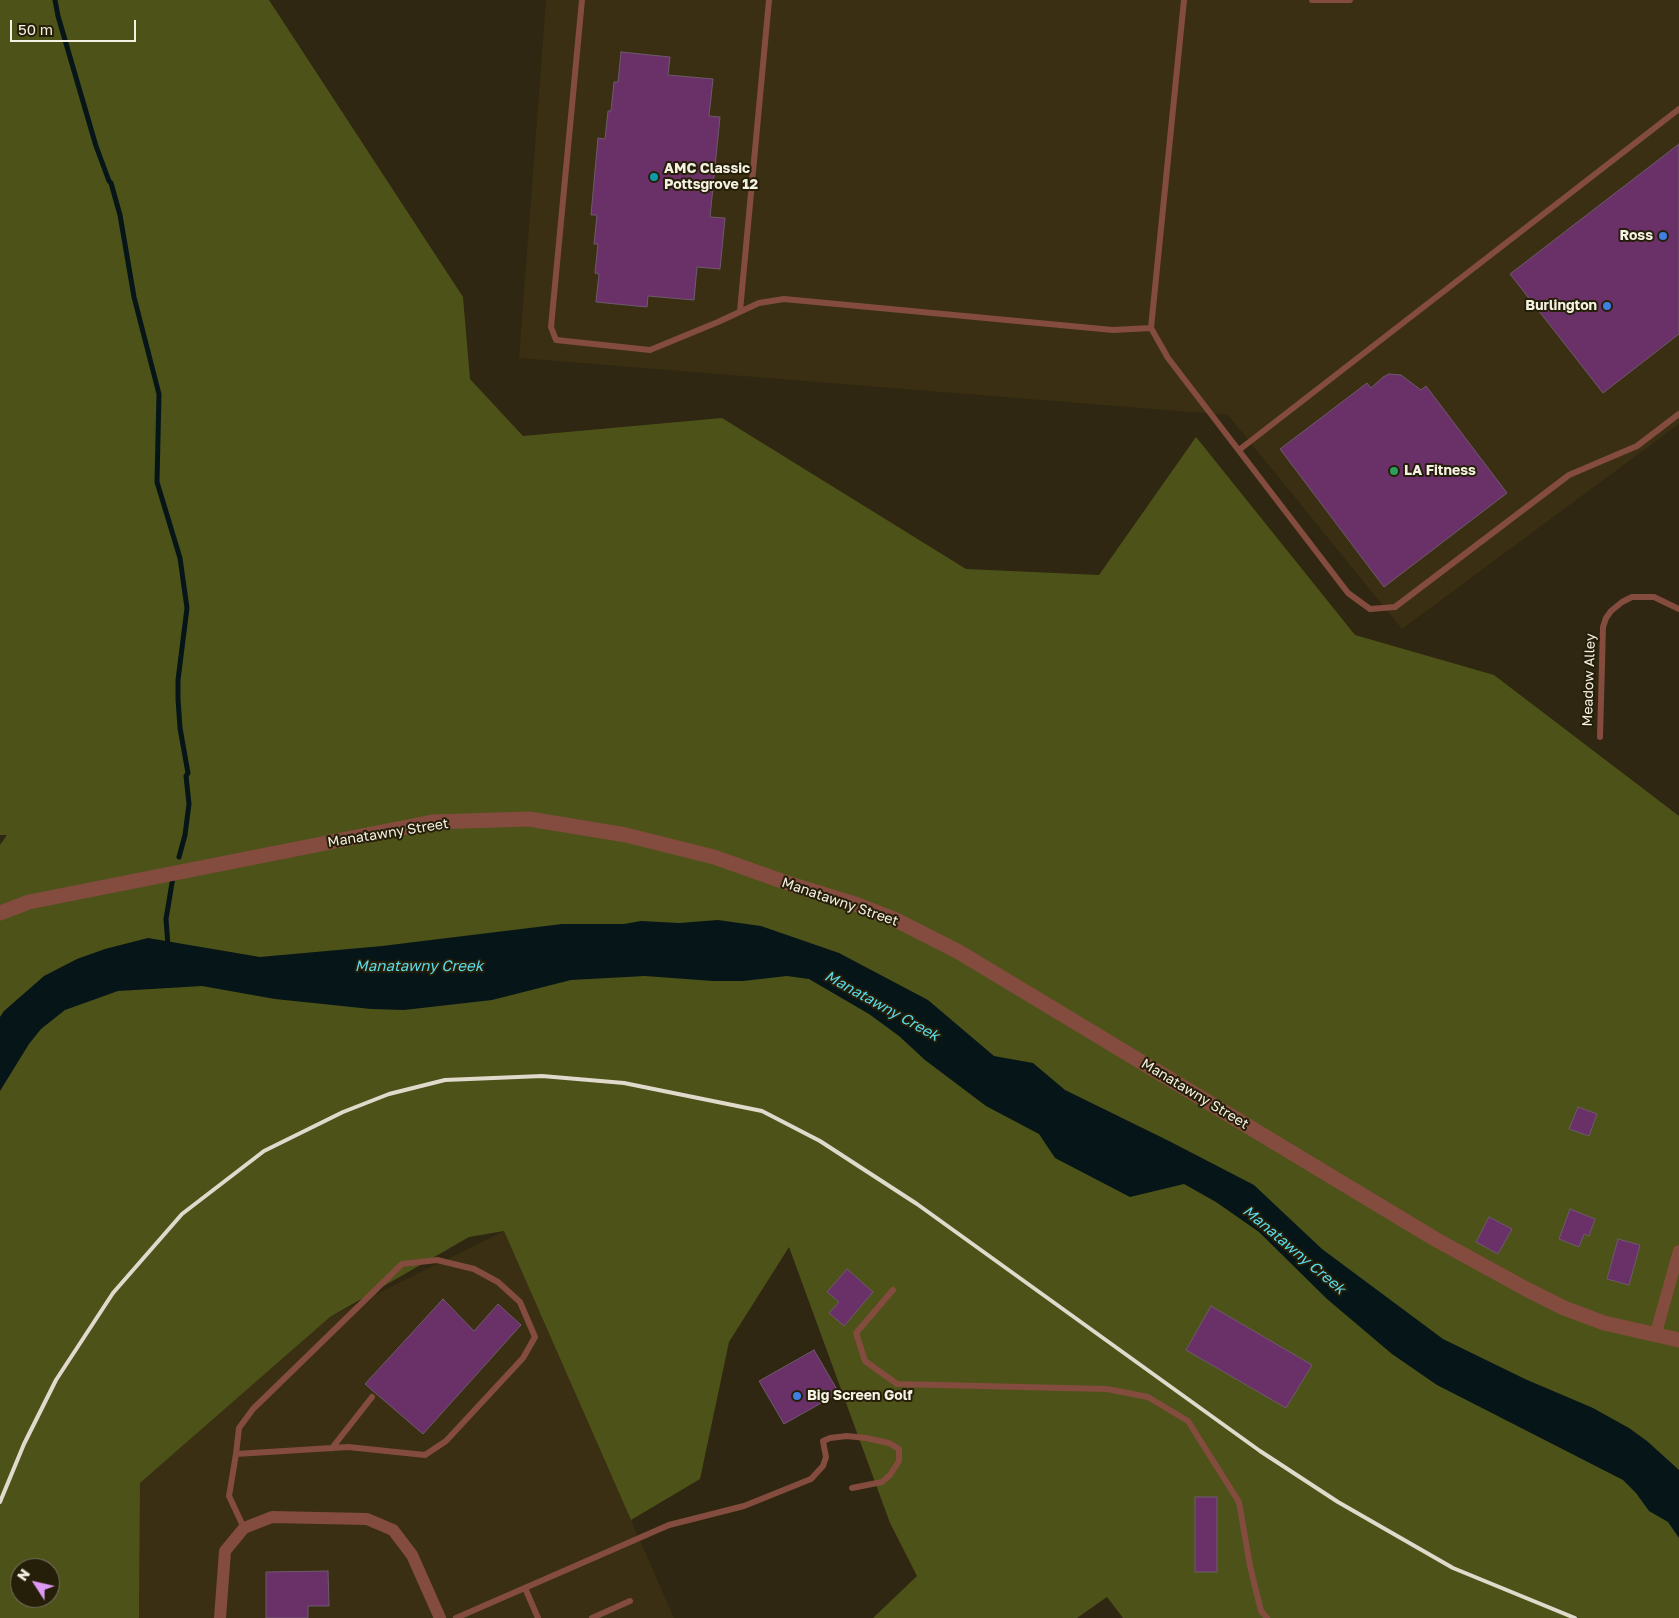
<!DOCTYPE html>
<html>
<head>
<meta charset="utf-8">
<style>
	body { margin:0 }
	#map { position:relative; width:1679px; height:1618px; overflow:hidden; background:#2f2711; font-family:"Golos Text",sans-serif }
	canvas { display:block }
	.north { position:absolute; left:10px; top:1558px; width:50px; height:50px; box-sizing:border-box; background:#251e08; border:1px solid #78725f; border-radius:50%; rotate:305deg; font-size:14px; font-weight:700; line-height:20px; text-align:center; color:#f4f0e2 }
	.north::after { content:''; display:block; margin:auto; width:18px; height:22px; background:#dd99f3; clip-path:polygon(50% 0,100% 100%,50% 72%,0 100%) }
	.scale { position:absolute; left:10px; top:20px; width:126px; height:22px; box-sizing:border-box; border:2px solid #f4f0e2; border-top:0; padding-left:6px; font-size:15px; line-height:18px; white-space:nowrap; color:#f4f0e2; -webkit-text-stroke:4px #251e08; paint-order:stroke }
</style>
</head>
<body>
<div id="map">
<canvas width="1679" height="1618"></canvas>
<div class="north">N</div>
<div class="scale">50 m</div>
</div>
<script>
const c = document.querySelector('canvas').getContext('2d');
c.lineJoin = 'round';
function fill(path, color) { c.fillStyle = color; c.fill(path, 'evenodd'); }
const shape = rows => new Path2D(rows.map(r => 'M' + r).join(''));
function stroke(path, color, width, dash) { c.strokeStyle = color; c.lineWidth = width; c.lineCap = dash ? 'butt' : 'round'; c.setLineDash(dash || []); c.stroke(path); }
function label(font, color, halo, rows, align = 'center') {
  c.font = font + ' "Golos Text",sans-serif'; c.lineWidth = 4; c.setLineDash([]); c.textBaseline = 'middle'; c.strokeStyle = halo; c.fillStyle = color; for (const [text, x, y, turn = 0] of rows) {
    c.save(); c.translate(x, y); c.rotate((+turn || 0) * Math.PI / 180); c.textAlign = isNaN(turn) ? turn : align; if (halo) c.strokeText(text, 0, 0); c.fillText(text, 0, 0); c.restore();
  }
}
const built = shape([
	[546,0,1679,0,1679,424,1402,629,1228,415,519,358],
	[504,1231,674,1618,139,1618,140,1483,330,1317]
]);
const green = shape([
	[0,0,269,0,463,297,470,379,523,436,722,418,966,569,1099,575,1196,437,1355,635,1494,675,1679,816,1679,1618,1123,1618,1107,1597,1077,1618,873,1618,917,1576,890,1523,789,1247,729,1342,700,1479,631,1520,504,1231,469,1237,330,1317,140,1483,139,1618,0,1618,0,845,7,835,0,835],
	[20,1568,50,1568,50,1598,20,1598]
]);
const water = shape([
	[718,920,761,926,839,953,928,1000,994,1056,1033,1063,1065,1090,1167,1140,1254,1185,1322,1249,1443,1339,1525,1379,1593,1408,1629,1428,1647,1441,1679,1470,1679,1538,1668,1522,1649,1511,1636,1493,1623,1480,1437,1385,1392,1354,1327,1299,1259,1232,1216,1202,1184,1184,1130,1197,1055,1158,1039,1134,986,1106,925,1060,899,1036,869,1014,809,979,787,976,743,981,713,981,645,976,571,980,492,1000,404,1010,371,1009,275,999,202,986,118,991,65,1010,41,1029,29,1044,0,1091,0,1017,4,1011,44,976,77,959,105,949,148,938,260,957,382,946,562,924,624,924,641,921,679,923]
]);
const stream = shape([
	[55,0,58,16,96,146,109,181,111,183,120,215,134,297,159,394,157,482,180,558,187,608,178,680,178,699,180,728,188,773,186,776,189,804,185,835,179,857],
	[168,946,166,919,173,877]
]);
const building = shape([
	[621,52,670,57,668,75,713,79,709,116,720,117,710,217,725,218,720,269,697,267,694,300,648,296,647,307,596,302,599,274,595,273,598,244,594,244,597,215,591,215,598,138,605,139,608,111,611,111,614,82,618,82,621,52],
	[1679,144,1679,334,1603,393,1510,274,1679,144],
	[1389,374,1401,375,1421,390,1426,386,1507,493,1384,587,1280,449,1367,383,1371,388,1383,377,1389,374],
	[1578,1107,1597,1114,1589,1136,1569,1129,1578,1107],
	[1570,1209,1595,1219,1589,1236,1584,1234,1579,1247,1559,1239,1570,1209],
	[1489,1217,1512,1229,1498,1254,1476,1242,1489,1217],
	[1618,1239,1640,1245,1629,1285,1607,1279,1618,1239],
	[847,1269,873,1292,844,1326,829,1313,839,1302,827,1292,847,1269],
	[443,1299,474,1331,498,1304,521,1325,423,1434,365,1384,443,1299],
	[1211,1306,1312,1365,1286,1408,1186,1350,1211,1306],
	[814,1350,839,1393,784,1424,759,1381,814,1350],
	[1195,1497,1217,1497,1217,1572,1195,1572,1195,1497],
	[328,1571,329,1606,308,1606,308,1618,266,1618,266,1572,328,1571]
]);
const service = shape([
	[582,0,551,327,556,340,650,350,718,322,759,303,784,299,1113,330,1151,328],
	[1184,0,1151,328,1168,358,1348,593,1370,609,1395,607,1569,475,1637,446,1679,414],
	[1312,0,1350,0],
	[740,311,769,0],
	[1239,450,1679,109],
	[1600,737,1603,627,1606,618,1611,611,1622,602,1632,597,1654,597,1679,609],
	[893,1290,856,1333,865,1361,897,1384,1107,1389,1148,1397,1188,1421,1239,1502,1250,1566,1261,1611,1267,1618],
	[332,1448,372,1397],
	[236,1454,239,1428,253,1409,402,1264,437,1260,474,1269,498,1282,520,1302,535,1337,523,1358,446,1441,425,1455,348,1447,236,1454,229,1496,244,1528],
	[525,1588,538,1618],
	[456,1618,669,1525,744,1506,811,1479,823,1466,826,1457,823,1441,830,1438,847,1436,866,1438,889,1443,899,1449,899,1461,890,1475,882,1482,852,1488],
	[592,1618,630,1601]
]);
const minor = shape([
	[1655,1336,1679,1251],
	[220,1618,225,1551,244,1528,272,1517,367,1519,393,1530,412,1555,440,1618]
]);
const tertiary = shape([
	[0,913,29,902,432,822,529,819,626,835,714,857,793,885,855,904,894,919,959,952,1435,1239,1526,1289,1564,1308,1604,1323,1679,1340]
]);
const rail = shape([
	[0,1502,24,1444,56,1380,113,1293,182,1214,264,1151,343,1112,389,1094,445,1080,542,1076,624,1083,762,1111,820,1141,917,1204,1260,1451,1338,1502,1453,1568,1575,1618]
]);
const markers = [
	[654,177,5,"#0f9aa8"],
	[1663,236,5,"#3f7fe0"],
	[1607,306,5,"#3f7fe0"],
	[1394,471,5,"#2e9e5b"],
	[797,1396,5,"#3f7fe0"]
];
const poiNames = [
	["AMC Classic",664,169],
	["Pottsgrove 12",664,185],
	["Ross",1653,236,"right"],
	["Burlington",1597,306,"right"],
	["LA Fitness",1404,471],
	["Big Screen Golf",807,1396]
];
const streetNames = [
	["Meadow Alley",1589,680,-88],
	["Manatawny Street",388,833,-9],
	["Manatawny Street",840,902,19],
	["Manatawny Street",1195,1094,31]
];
const waterNames = [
	["Manatawny Creek",419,966],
	["Manatawny Creek",882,1006,29],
	["Manatawny Creek",1294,1250,40]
];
fill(built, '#3a2f12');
fill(green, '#4d5219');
fill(water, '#061618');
stroke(stream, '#061618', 5);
fill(building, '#6a3068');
stroke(building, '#6e5a6c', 1);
stroke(service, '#834c3e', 6);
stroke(minor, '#834c3e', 12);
stroke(tertiary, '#834c3e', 15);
stroke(rail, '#dfdacb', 4);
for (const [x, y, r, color] of markers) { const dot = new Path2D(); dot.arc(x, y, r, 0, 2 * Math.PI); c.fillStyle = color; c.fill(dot); stroke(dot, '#251e08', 2); }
label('bold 14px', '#f4f0e2', '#251e08', poiNames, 'left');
label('14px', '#f4f0e2', '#251e08', streetNames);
label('italic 15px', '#5adbeb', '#251e08', waterNames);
</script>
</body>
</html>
